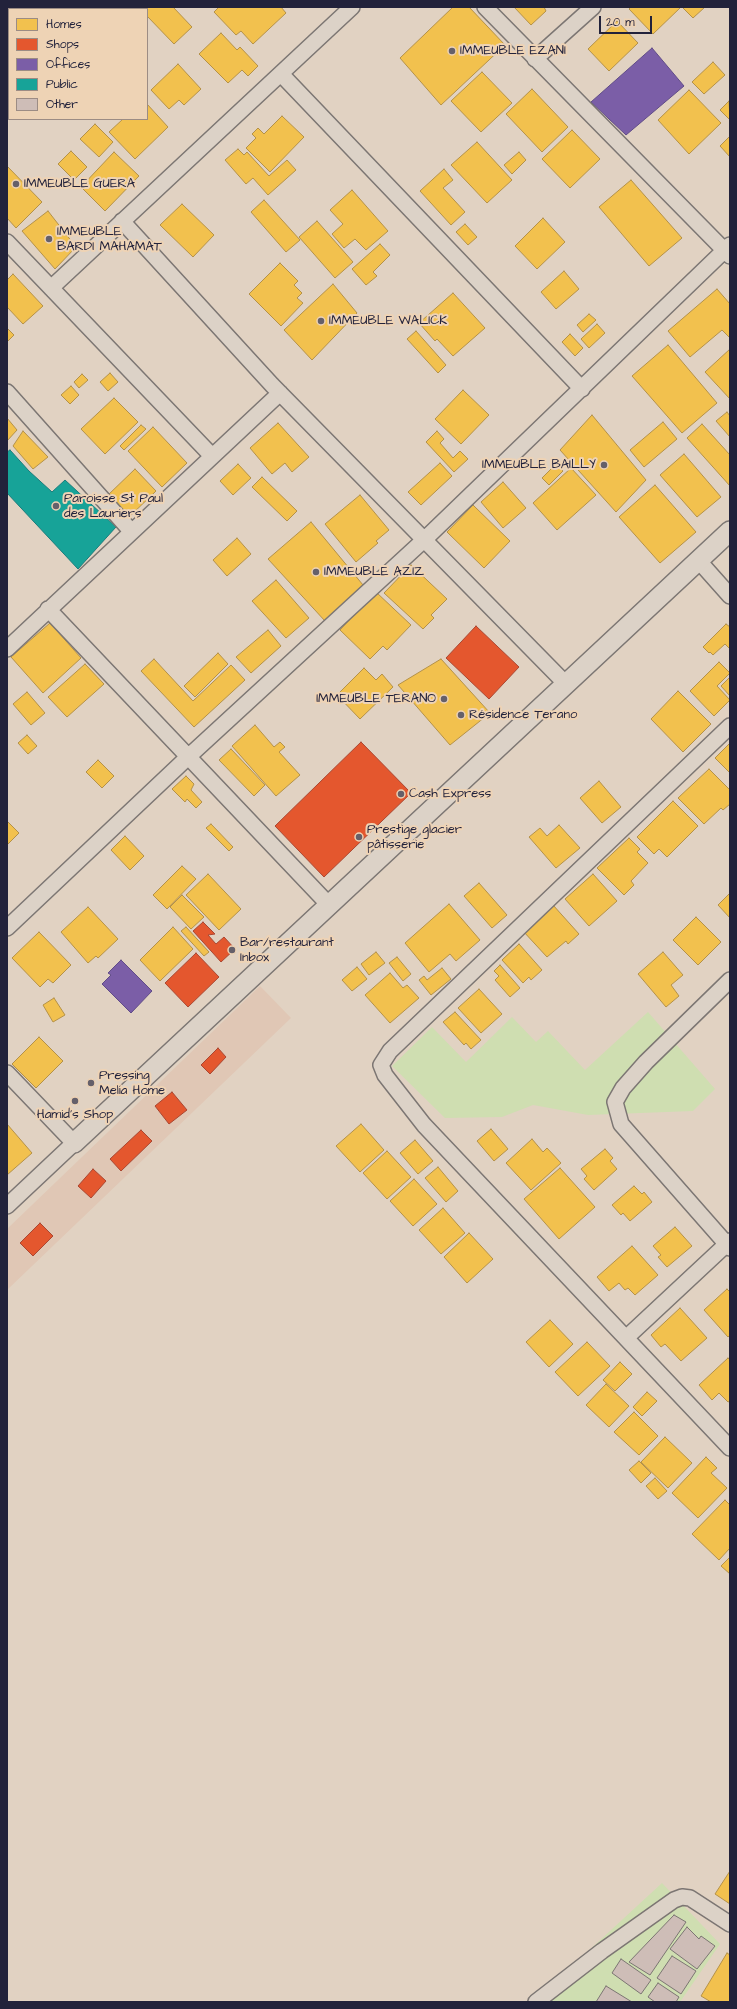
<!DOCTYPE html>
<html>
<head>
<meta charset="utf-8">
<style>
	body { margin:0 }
	#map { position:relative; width:737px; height:2009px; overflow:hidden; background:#e1d2c2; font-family:"Architects Daughter",sans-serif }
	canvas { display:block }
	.frame { position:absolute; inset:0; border:8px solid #22223b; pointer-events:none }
	.legend { position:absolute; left:8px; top:8px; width:140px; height:112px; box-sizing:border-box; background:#eed3b5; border:1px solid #9c8c84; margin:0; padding:5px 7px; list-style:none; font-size:12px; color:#22223b }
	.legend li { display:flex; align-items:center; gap:8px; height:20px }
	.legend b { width:20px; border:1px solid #9c8c84 }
	.scale { position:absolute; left:599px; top:16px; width:53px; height:18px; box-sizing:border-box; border:2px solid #22223b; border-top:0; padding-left:5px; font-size:12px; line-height:14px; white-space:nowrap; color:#22223b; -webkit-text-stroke:3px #eed3b5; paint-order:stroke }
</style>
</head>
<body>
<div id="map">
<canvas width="737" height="2009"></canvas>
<div class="frame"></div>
<ul class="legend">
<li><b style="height:11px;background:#f2c14e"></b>Homes</li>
<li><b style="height:11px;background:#e4572e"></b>Shops</li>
<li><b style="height:11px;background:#7b5ea7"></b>Offices</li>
<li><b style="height:11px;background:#17a398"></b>Public</li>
<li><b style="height:11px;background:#cebdb7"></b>Other</li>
</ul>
<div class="scale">20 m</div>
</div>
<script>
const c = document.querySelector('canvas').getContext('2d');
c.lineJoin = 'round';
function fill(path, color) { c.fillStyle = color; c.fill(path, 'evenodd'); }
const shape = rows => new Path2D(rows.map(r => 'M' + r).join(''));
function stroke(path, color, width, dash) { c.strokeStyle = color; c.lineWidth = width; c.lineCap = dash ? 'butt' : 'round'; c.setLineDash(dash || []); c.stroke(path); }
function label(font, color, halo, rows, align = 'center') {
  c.font = font + ' "Architects Daughter",sans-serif'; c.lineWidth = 4; c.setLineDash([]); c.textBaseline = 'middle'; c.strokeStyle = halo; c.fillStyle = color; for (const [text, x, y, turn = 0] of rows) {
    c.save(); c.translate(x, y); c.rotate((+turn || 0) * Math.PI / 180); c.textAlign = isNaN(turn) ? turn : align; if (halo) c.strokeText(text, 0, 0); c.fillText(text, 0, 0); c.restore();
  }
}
const built = shape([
	[260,986,291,1018,7,1290,7,1229]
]);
const green = shape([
	[648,1012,715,1089,693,1111,588,1115,533,1105,502,1117,445,1118,392,1066,432,1027,466,1062,512,1017,536,1042,548,1031,585,1070],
	[662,1883,720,1944,680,2002,533,2002]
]);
const homes = shape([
	[138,7,173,7,192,27,174,44,147,16,147,9,140,9,138,7],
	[219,7,281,7,286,13,253,44,241,31,236,35,214,12,219,7],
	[453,7,469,7,505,45,441,105,400,58,453,7],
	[514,7,544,7,546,11,531,25,514,7],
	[631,7,681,7,653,34,629,9,631,7],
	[682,7,705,7,693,18,682,7],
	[617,21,638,43,609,71,588,49,617,21],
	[221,33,237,50,240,47,258,66,248,76,242,70,228,83,199,54,221,33],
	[713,62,725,75,704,94,692,82,713,62],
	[178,64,201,89,184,105,179,100,169,109,151,90,178,64],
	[482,72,512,103,481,132,451,101,482,72],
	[532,89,568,127,542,152,506,114,532,89],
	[689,90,721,123,689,154,658,120,689,90],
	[729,101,730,118,729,119,720,110,729,101],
	[147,104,168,127,135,159,109,132,123,119,147,119,147,104],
	[282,116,304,137,270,172,246,148,256,138,252,134,258,128,264,134,282,116],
	[95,124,113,142,99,157,80,139,95,124],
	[572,130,600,159,570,188,542,159,572,130],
	[730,136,730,157,720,146,730,136],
	[477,142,512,180,487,203,451,165,477,142],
	[238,149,244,155,247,152,269,176,287,160,296,170,268,195,253,178,246,184,225,160,238,149],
	[71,151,87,167,74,180,58,164,71,151],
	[114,152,139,176,105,211,81,187,114,152],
	[519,152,526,160,512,174,504,165,519,152],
	[7,166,42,202,16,228,7,218,7,166],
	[444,169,453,180,443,188,465,212,451,225,420,191,444,169],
	[631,180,682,238,649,266,599,207,631,180],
	[352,190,388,231,366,250,355,239,344,248,332,234,343,224,330,210,352,190],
	[264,200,300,240,286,252,251,212,264,200],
	[182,204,214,235,193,257,160,225,182,204],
	[48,211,76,247,55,269,22,231,48,211],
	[543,218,565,242,537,269,515,246,543,218],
	[317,221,353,262,335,278,299,237,317,221],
	[465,224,477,237,468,245,456,232,465,224],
	[380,244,390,255,373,272,377,276,366,285,352,269,380,244],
	[280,263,298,281,294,285,302,293,297,298,303,303,281,326,249,294,280,263],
	[564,271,579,289,556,309,541,292,564,271],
	[13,274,43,306,23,324,7,307,7,280,13,274],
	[333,284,357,313,312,360,284,330,333,284],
	[717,289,730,304,730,336,729,337,722,330,690,357,668,331,717,289],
	[453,293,485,328,453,356,437,339,435,341,419,323,453,293],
	[589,314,596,320,583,332,577,325,589,314],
	[597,324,605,333,589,348,581,339,597,324],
	[7,328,14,335,7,342,7,328],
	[416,331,446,365,438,373,407,339,416,331],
	[570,334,583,348,575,356,562,342,570,334],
	[668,345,717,403,682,433,632,376,668,345],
	[730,349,730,399,705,372,730,349],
	[110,373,118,382,108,391,100,382,110,373],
	[82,374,88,380,79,388,74,382,82,374],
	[71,386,79,395,70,404,61,395,71,386],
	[463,390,489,415,461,444,435,419,463,390],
	[114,398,138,422,105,454,81,429,114,398],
	[727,412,730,416,730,437,716,421,727,412],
	[592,415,646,480,616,512,560,450,592,415],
	[7,418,17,430,7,441,7,418],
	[663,422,677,439,644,467,630,450,663,422],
	[278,423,309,457,292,472,285,463,272,474,250,448,278,423],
	[702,424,730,455,730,486,687,438,702,424],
	[141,425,146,429,124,450,120,446,141,425],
	[153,427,187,463,162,487,128,451,153,427],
	[23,431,48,457,33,469,13,446,23,431],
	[437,431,444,439,440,443,453,458,460,451,468,459,454,472,426,442,437,431],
	[684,454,721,497,697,517,660,475,684,454],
	[440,463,452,476,421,505,408,492,440,463],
	[238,464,251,478,233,495,220,481,238,464],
	[556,464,563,471,549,485,542,478,556,464],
	[571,468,596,495,557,530,533,503,571,468],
	[135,469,156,491,128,518,107,496,135,469],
	[262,477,297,511,287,521,252,487,262,477],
	[503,482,526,508,503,528,481,502,503,482],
	[655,485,696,532,660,563,619,517,655,485],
	[360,495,389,530,376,541,378,543,356,562,325,524,360,495],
	[473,505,510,541,484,568,447,532,473,505],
	[311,522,363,585,325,621,268,559,311,522],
	[237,538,251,554,227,576,213,560,237,538],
	[411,565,447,599,431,615,434,618,423,629,384,593,411,565],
	[276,580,309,618,286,638,252,601,276,580],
	[376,592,411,625,387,650,383,646,370,659,340,630,376,592],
	[50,623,81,658,43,693,11,657,50,623],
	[726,624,730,627,730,649,725,644,713,655,710,652,709,653,703,647,726,624],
	[268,630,281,646,251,673,236,657,268,630],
	[218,653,228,664,195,697,184,686,218,653],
	[154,659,193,701,231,665,245,680,194,727,141,671,154,659],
	[441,659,490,713,450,745,398,685,441,659],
	[719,662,730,673,717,686,730,700,714,716,690,691,719,662],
	[85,664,104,684,67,717,48,697,85,664],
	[364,668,376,680,382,674,393,687,360,719,337,695,364,668],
	[730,677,730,696,721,686,730,677],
	[678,691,711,724,683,752,651,719,678,691],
	[27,692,45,713,31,725,13,704,27,692],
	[255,725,274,747,280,742,285,747,279,752,300,775,276,796,232,746,255,725],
	[27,735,37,746,28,754,18,743,27,735],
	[730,743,730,773,715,758,730,743],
	[231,749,265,785,254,796,219,760,231,749],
	[98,760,114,776,102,788,86,772,98,760],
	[709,769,730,790,730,804,723,810,721,808,704,824,678,798,709,769],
	[186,776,194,784,191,790,202,802,196,808,187,799,185,802,172,789,186,776],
	[599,781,621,807,602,823,580,798,599,781],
	[673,801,698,826,667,857,659,849,654,854,637,837,673,801],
	[7,821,19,833,7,845,7,821],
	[211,824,233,847,229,851,206,828,211,824],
	[559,825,580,848,556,868,529,837,540,828,547,836,559,825],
	[125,836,144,856,130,870,111,850,125,836],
	[629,838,640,849,637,852,648,863,631,881,634,885,624,895,597,868,629,838],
	[182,866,196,879,167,909,153,895,182,866],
	[208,874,241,909,219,930,186,895,208,874],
	[593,874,617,901,589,926,565,899,593,874],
	[479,883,507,915,492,928,464,896,479,883],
	[730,893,730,918,718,905,730,893],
	[182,895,204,917,191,929,170,907,182,895],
	[449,904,480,940,456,961,450,954,429,972,405,943,449,904],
	[553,905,579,934,568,944,566,941,547,957,523,931,553,905],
	[88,907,118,939,98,958,96,956,88,963,61,932,88,907],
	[696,917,721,942,698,965,673,940,696,917],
	[173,927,193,949,160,981,140,960,173,927],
	[186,927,209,952,204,956,181,931,186,927],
	[39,932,71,965,53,983,48,979,40,987,12,958,39,932],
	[519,944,542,970,531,980,529,977,523,983,502,960,519,944],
	[376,952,385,963,369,975,361,964,376,952],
	[663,952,683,975,671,985,679,996,666,1007,638,974,663,952],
	[397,957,411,974,403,981,389,963,397,957],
	[500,965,520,988,510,997,495,980,499,976,494,971,500,965],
	[357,967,367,979,352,991,342,980,357,967],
	[442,968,451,979,431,995,419,980,424,976,427,980,442,968],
	[390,973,403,988,407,985,419,998,390,1023,365,995,390,973],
	[479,989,502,1014,481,1033,458,1008,479,989],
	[54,998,65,1015,53,1022,43,1005,54,998],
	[455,1012,481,1040,471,1049,466,1043,464,1045,443,1022,455,1012],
	[39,1037,63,1061,36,1088,12,1064,39,1037],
	[7,1124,32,1153,7,1175,7,1124],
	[361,1124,384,1150,360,1172,336,1146,361,1124],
	[491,1129,508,1149,494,1161,477,1141,491,1129],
	[532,1139,543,1152,547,1148,561,1163,531,1190,506,1163,532,1139],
	[415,1140,433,1161,418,1174,400,1153,415,1140],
	[605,1149,613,1158,610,1161,617,1169,594,1190,584,1179,587,1176,581,1169,605,1149],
	[387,1151,411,1177,387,1199,363,1173,387,1151],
	[438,1167,458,1191,446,1202,425,1178,438,1167],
	[560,1168,595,1207,559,1239,524,1199,560,1168],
	[414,1179,437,1204,413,1226,390,1201,414,1179],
	[634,1186,642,1194,644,1192,652,1202,630,1221,623,1213,621,1215,612,1205,634,1186],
	[443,1208,465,1233,441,1254,419,1230,443,1208],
	[675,1227,692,1246,667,1267,658,1257,661,1255,653,1246,675,1227],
	[469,1233,493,1259,467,1283,444,1257,469,1233],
	[632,1246,658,1275,635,1295,628,1288,625,1290,619,1283,609,1291,597,1277,632,1246],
	[727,1289,730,1292,730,1335,728,1337,704,1310,727,1289],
	[680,1308,707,1338,681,1361,665,1344,661,1347,651,1335,680,1308],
	[550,1320,573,1344,549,1367,526,1342,550,1320],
	[587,1342,610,1366,578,1396,555,1372,587,1342],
	[728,1358,730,1360,730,1401,728,1402,719,1393,712,1400,699,1385,728,1358],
	[620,1362,632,1374,615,1391,603,1380,620,1362],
	[606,1384,629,1406,609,1427,586,1405,606,1384],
	[647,1392,657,1401,642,1416,633,1407,647,1392],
	[634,1412,658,1436,639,1455,614,1432,634,1412],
	[665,1437,692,1463,668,1488,641,1462,665,1437],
	[706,1457,717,1468,711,1473,727,1488,698,1518,672,1493,706,1457],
	[639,1461,651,1473,641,1483,629,1470,639,1461],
	[655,1478,667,1491,658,1499,646,1486,655,1478],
	[725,1500,730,1505,730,1548,719,1560,692,1534,725,1500],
	[730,1557,730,1574,721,1566,730,1557],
	[730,1871,730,1904,715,1894,730,1871],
	[727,1953,730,1955,730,2002,711,2002,701,1996,727,1953]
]);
const shops = shape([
	[476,626,519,667,489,699,446,658,476,626],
	[361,742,411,793,324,877,275,826,361,742],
	[203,922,215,934,208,935,216,944,224,937,235,949,221,962,193,931,203,922],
	[196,953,219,977,188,1007,165,983,196,953],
	[218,1048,226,1057,210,1074,201,1065,218,1048],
	[172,1092,187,1110,169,1124,155,1106,172,1092],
	[141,1130,152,1141,121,1171,110,1159,141,1130],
	[93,1169,106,1181,91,1198,78,1186,93,1169],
	[40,1223,53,1236,33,1256,20,1243,40,1223]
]);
const offices = shape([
	[652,48,684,86,626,135,591,102,652,48],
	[121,960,152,991,131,1013,102,984,111,975,108,973,121,960]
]);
const public = shape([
	[10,450,29,471,52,492,65,480,116,527,78,569,7,493,7,452,10,450]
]);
const building = shape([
	[674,1915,686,1922,650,1975,629,1962,674,1915],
	[687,1927,699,1939,701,1936,715,1946,697,1969,670,1949,687,1927],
	[672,1956,696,1971,681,1994,657,1978,672,1956],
	[621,1959,651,1980,641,1994,612,1973,621,1959],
	[658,1983,679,1997,676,2002,655,2002,648,1997,658,1983],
	[606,1986,632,2002,596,2002,606,1986]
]);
const minor = shape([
	[485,7,730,256],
	[48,9,50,7],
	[7,47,9,45],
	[535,59,593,7],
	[281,74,582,389],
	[122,221,272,385,566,684],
	[7,242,212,456],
	[51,288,352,7],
	[7,392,131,531],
	[698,560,730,596],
	[48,609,330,906],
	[7,649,280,393],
	[730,726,390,1051,381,1065,385,1075,424,1125,730,1448],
	[7,928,188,757,425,539,730,245],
	[730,980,646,1062,623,1088,615,1102,621,1124,730,1248],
	[7,1073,74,1143,7,1206],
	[626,1338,730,1241],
	[536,2002,602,1951,674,1900,682,1897,690,1898,730,1924]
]);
const tertiary = shape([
	[74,1143,730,531]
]);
const markers = [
	[452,51,4,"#65606a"],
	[16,184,4,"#65606a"],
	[49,239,4,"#65606a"],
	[321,321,4,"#65606a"],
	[604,465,4,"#65606a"],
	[56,506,4,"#65606a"],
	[316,572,4,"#65606a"],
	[444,699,4,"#65606a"],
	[461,715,4,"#65606a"],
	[401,794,4,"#65606a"],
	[359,837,4,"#65606a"],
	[232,950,4,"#65606a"],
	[91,1083,4,"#65606a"],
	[75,1101,4,"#65606a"]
];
const poiNames = [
	["IMMEUBLE EZANI",460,51],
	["IMMEUBLE GUERA",24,184],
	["IMMEUBLE",57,232],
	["BARDI MAHAMAT",57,247],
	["IMMEUBLE WALICK",329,321],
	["IMMEUBLE BAILLY",596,465,"right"],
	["Paroisse St Paul",64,499],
	["des Lauriers",64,514],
	["IMMEUBLE AZIZ",324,572],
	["IMMEUBLE TERANO",436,699,"right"],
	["Résidence Terano",469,715],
	["Cash Express",409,794],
	["Prestige glacier",367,830],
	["pâtisserie",367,845],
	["Bar/restaurant",240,943],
	["Inbox",240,958],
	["Pressing",99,1076],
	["Melia Home",99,1091],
	["Hamid's Shop",75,1115,"center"]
];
fill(built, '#e0c7b5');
fill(green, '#cfdeb1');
fill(homes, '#f2c14e');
stroke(homes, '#b49148', 1);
fill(shops, '#e4572e');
stroke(shops, '#aa4732', 1);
fill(offices, '#7b5ea7');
stroke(offices, '#604c87', 1);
fill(public, '#17a398');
stroke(public, '#1a7c7c', 1);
fill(building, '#cebdb7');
stroke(building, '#7c7673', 1);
stroke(minor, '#7c7673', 18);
stroke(tertiary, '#7c7673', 22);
stroke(minor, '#dcd2c7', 15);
stroke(tertiary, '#dcd2c7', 19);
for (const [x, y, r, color] of markers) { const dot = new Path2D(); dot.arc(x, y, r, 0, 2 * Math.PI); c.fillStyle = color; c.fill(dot); stroke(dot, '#eed3b5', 1.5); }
label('13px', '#22223b', '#eed3b5', poiNames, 'left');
</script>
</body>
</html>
